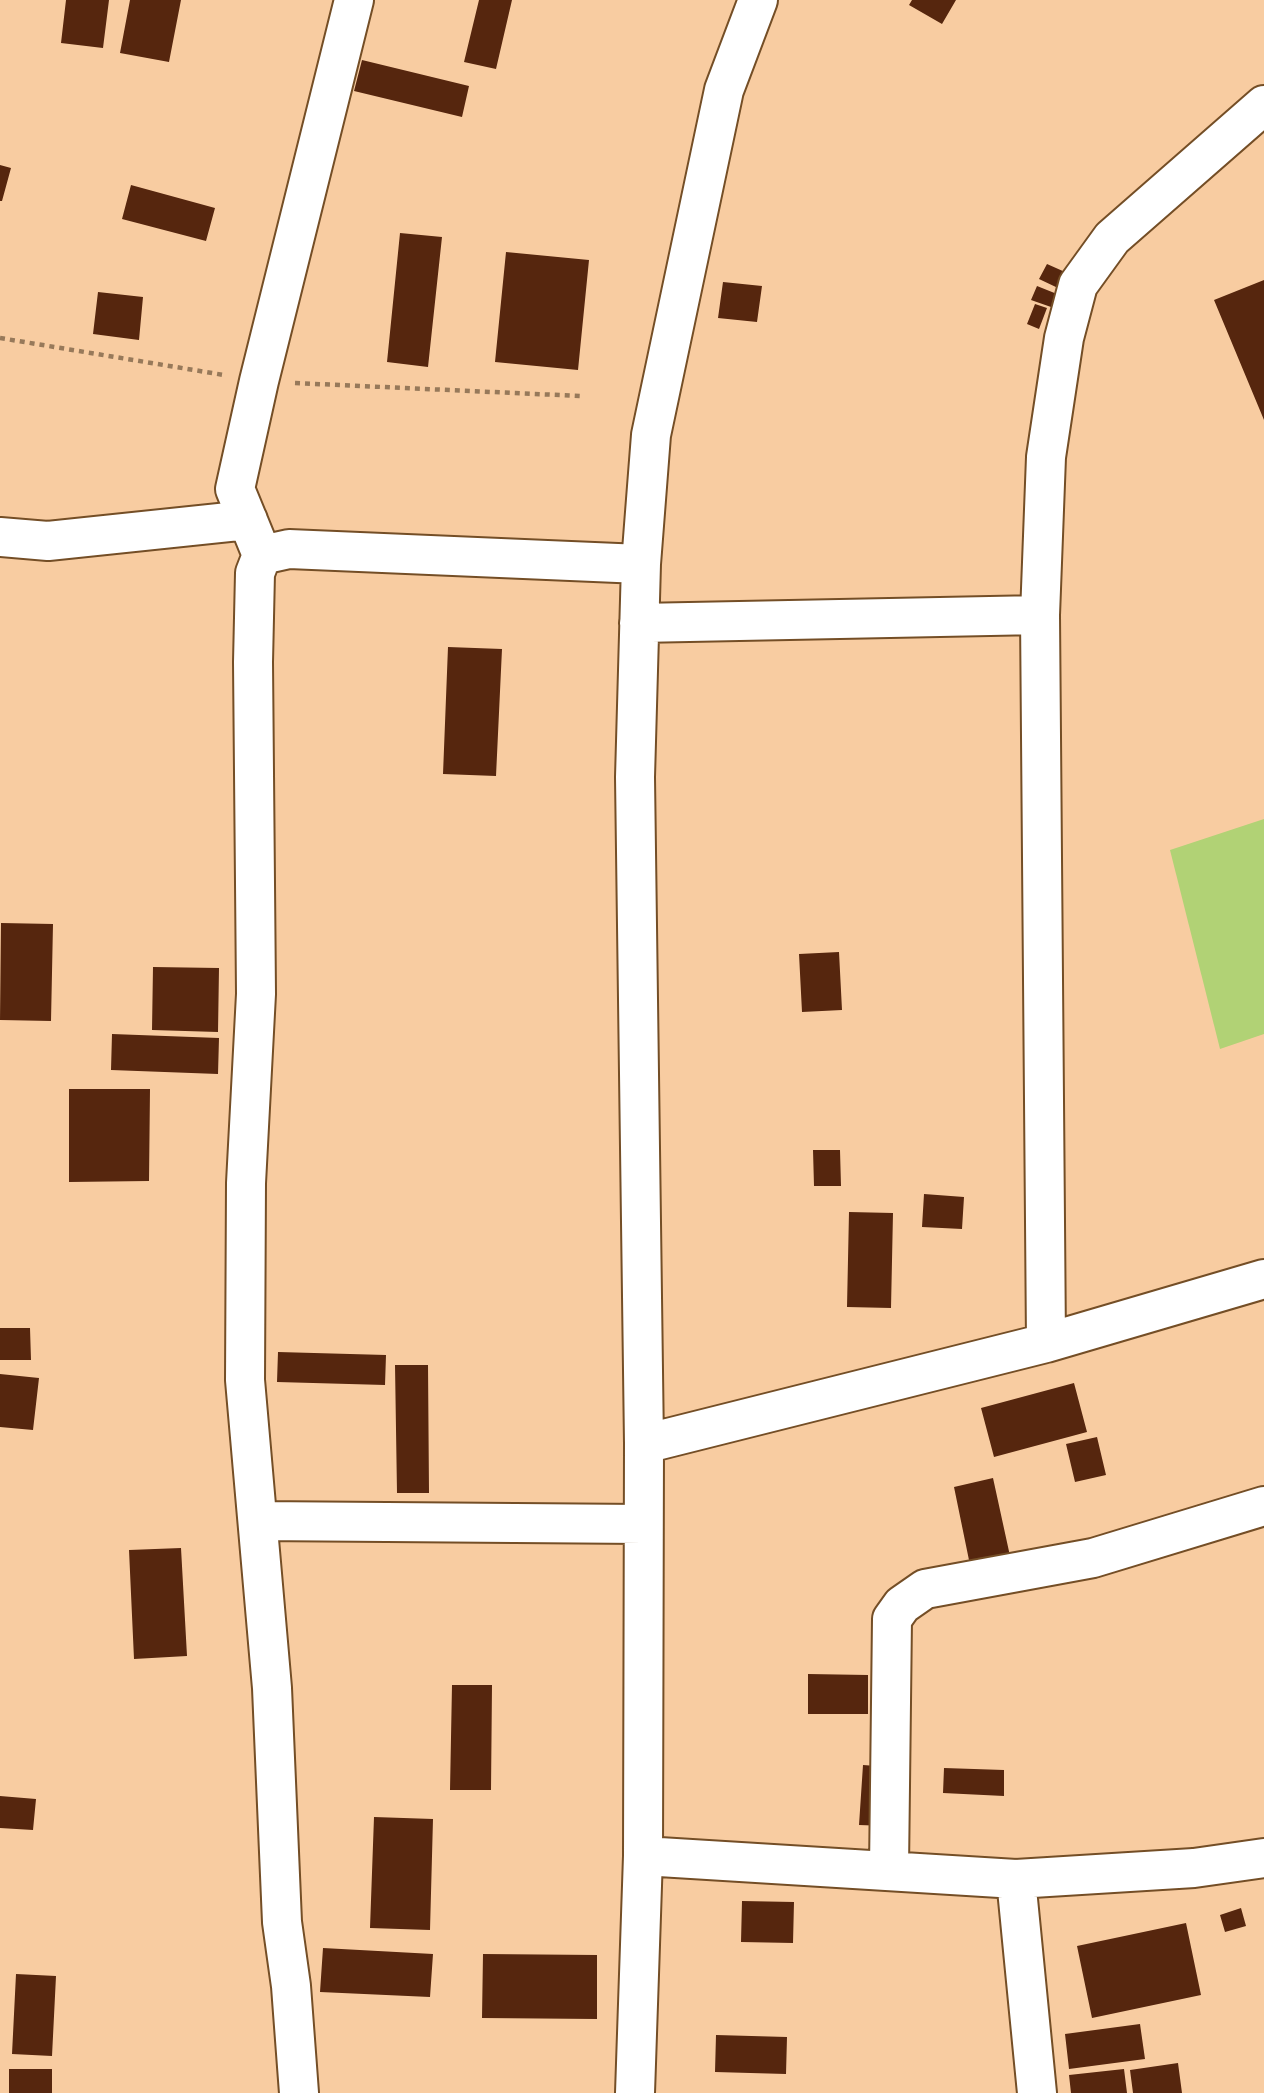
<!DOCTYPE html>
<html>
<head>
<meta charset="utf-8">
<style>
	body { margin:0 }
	canvas { display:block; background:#f8cca1 }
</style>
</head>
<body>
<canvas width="1264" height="2093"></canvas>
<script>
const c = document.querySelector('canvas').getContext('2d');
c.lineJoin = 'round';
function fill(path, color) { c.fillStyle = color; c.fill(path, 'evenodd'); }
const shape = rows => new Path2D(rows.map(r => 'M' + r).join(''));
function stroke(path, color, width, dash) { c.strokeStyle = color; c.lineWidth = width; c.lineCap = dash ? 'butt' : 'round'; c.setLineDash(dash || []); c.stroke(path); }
const green = shape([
	[1264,819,1264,1034,1220,1049,1170,850]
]);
const building = shape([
	[66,0,109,0,103,48,61,43],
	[130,0,181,0,169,62,120,53],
	[479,0,512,0,496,69,464,62],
	[912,0,956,0,942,24,909,5],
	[362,60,469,86,462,117,354,91],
	[0,165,11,168,2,201,0,201],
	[131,185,215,208,206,241,122,219],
	[400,233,442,237,428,367,387,362],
	[506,252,589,260,578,370,495,362],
	[1047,264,1065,272,1058,288,1039,279],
	[1264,280,1264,420,1214,300],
	[723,282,762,286,757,322,718,318],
	[1037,286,1057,294,1051,307,1031,300],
	[98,292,143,297,139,340,93,334],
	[1035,304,1047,308,1039,329,1027,324],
	[448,647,502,649,496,776,443,774],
	[1,923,53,924,51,1021,0,1020],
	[839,952,842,1010,802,1012,799,954],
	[153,967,219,968,218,1032,152,1030],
	[112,1034,219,1038,218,1074,111,1070],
	[69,1089,150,1089,149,1181,69,1182],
	[813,1150,840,1150,841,1186,814,1186],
	[924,1194,964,1197,962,1229,922,1227],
	[849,1212,893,1213,891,1308,847,1307],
	[0,1328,30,1328,31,1360,0,1360],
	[278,1352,386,1355,385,1385,277,1382],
	[395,1365,428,1365,429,1493,397,1493],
	[0,1374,39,1378,33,1430,0,1427],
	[1074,1383,1087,1432,994,1457,981,1408],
	[1097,1437,1106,1475,1075,1482,1066,1444],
	[993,1478,1010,1556,970,1565,954,1487],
	[181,1548,187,1656,134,1659,129,1550],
	[808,1674,868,1675,868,1714,808,1714],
	[452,1685,492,1685,491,1790,450,1790],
	[863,1765,890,1767,887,1826,859,1825],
	[944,1768,1004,1770,1004,1796,943,1793],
	[0,1796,36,1799,33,1830,0,1828],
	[374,1817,433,1819,430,1930,370,1928],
	[742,1901,794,1902,793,1943,741,1942],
	[1241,1908,1246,1926,1225,1932,1220,1915],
	[1186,1923,1201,1995,1092,2018,1077,1946],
	[323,1948,433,1954,430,1997,320,1992],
	[483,1954,597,1955,597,2019,482,2018],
	[16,1974,56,1976,52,2056,12,2054],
	[1140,2024,1145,2059,1069,2069,1065,2034],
	[716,2035,787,2037,786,2074,715,2072],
	[1178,2063,1182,2093,1133,2093,1130,2070],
	[9,2069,52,2069,52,2093,9,2093],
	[1124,2069,1127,2093,1071,2093,1069,2075]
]);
const path = shape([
	[0,338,224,375],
	[295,383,580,396]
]);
const minor = shape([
	[0,537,48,541,248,520],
	[262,555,289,549,641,564],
	[639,623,1040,615],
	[1046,1343,1040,615,1046,457,1064,338,1078,285,1112,238,1264,105],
	[644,1444,1046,1343,1264,1279],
	[258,1521,643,1524],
	[643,1856,1016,1879,1194,1868,1264,1858],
	[889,1869,892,1619,902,1605,925,1589,1093,1558,1264,1506],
	[1016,1879,1037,2093],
	[299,2093,291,1986,282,1922,272,1688,245,1380,246,1183,256,994,253,662,255,573,262,555,235,489,259,381,354,0],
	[635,2093,643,1856,644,1444,635,777,641,564,651,435,724,90,758,0]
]);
fill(green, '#b1d275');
fill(building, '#56260e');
stroke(minor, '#744e26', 42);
stroke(path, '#97795a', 4.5, [5, 5]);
stroke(minor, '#fff', 38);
</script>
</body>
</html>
